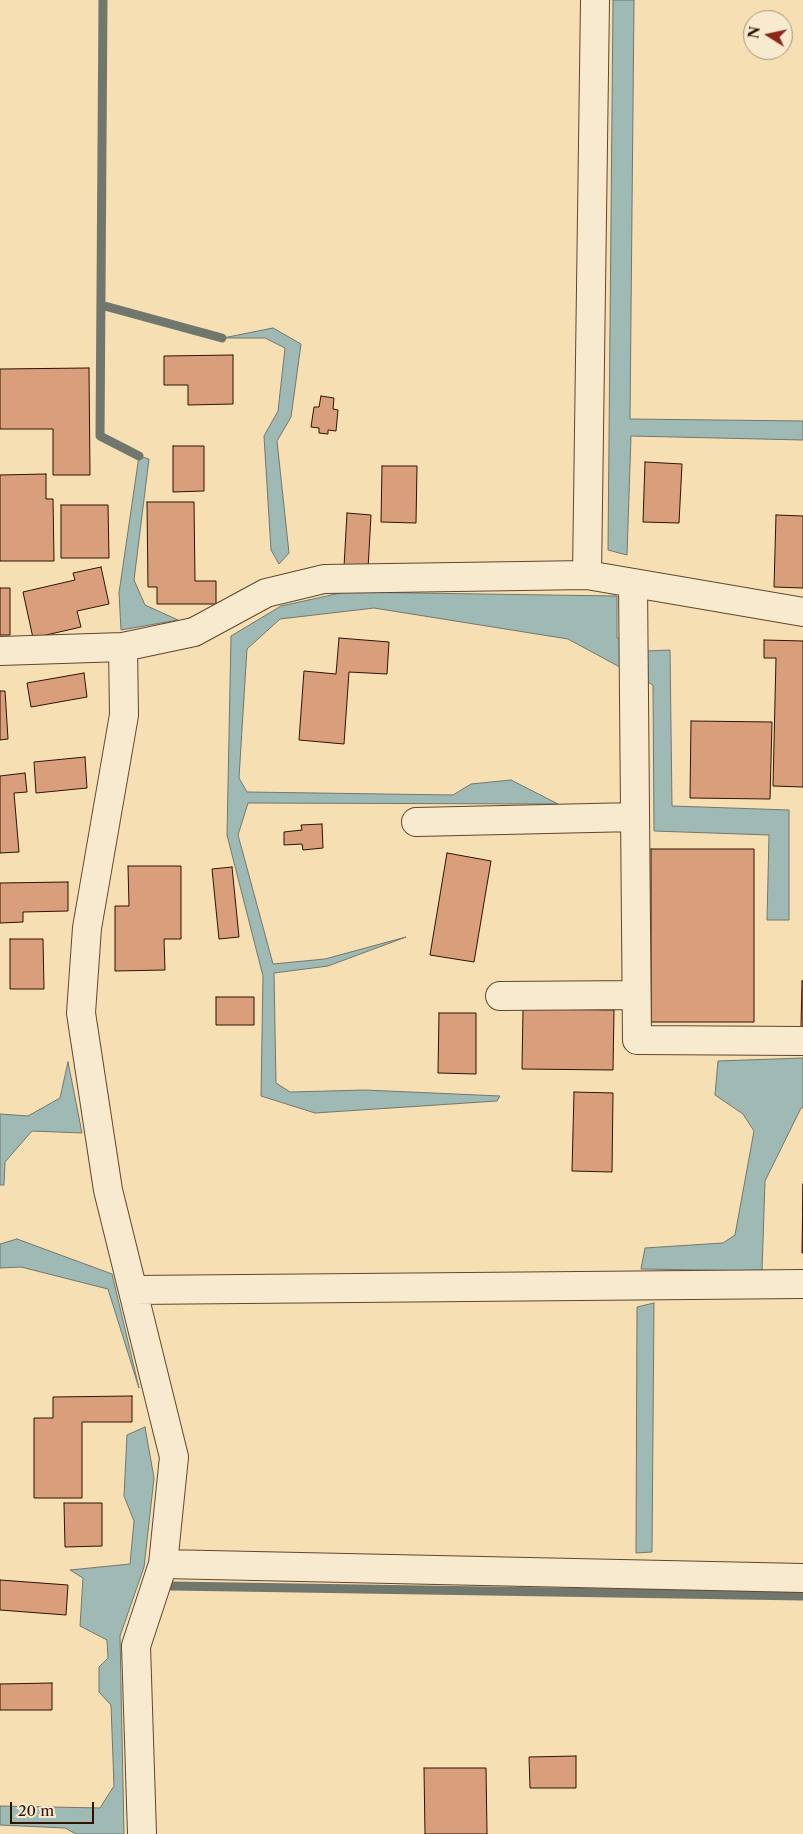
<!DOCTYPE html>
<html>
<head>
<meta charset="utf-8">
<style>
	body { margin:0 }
	#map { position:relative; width:803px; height:1834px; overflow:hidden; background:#f5dfb3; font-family:"Libre Caslon Text",serif }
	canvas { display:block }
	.north { position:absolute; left:743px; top:10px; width:50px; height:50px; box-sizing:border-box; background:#f8eace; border:1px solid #a8947c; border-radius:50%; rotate:280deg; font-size:14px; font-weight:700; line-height:20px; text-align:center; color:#2f1301 }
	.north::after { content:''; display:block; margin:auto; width:18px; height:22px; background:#8f2418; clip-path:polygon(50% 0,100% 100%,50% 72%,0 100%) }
	.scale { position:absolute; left:10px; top:1802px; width:84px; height:22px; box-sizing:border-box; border:2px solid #2f1301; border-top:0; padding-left:6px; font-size:15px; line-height:18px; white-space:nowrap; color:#2f1301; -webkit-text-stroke:4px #f8eace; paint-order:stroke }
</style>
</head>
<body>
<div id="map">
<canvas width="803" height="1834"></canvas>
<div class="north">N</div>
<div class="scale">20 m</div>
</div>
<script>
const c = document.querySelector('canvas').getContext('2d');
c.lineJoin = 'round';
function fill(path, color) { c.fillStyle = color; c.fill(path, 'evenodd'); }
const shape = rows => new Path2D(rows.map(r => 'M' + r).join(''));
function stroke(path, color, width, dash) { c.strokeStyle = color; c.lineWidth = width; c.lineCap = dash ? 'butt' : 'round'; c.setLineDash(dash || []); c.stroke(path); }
const water = shape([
	[613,0,634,0,630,419,803,421,803,440,631,436,627,555,608,550,613,0],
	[273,328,301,344,291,417,277,441,289,553,279,564,271,550,264,436,278,411,285,348,265,338,223,338,273,328],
	[139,456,149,459,134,580,145,605,178,620,121,630,119,593,139,456],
	[345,592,617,596,617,638,647,651,670,650,672,806,789,810,789,920,767,920,769,835,654,831,653,685,568,639,374,608,280,619,247,649,239,778,247,792,453,795,471,784,511,780,558,804,248,803,238,835,273,964,325,959,406,937,328,966,274,973,276,1083,290,1092,365,1090,500,1096,497,1101,315,1113,261,1096,263,976,227,835,231,636,281,606,345,592],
	[803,1058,803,1108,801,1108,765,1181,762,1271,641,1269,645,1248,723,1243,735,1235,754,1131,743,1114,715,1095,718,1061,803,1058],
	[68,1062,82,1133,32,1131,5,1162,4,1185,0,1185,0,1114,28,1116,60,1098,68,1062],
	[17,1239,112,1274,139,1388,108,1289,21,1267,0,1268,0,1244,17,1239],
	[654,1303,652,1552,636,1553,637,1307,654,1303],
	[145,1427,154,1478,144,1567,120,1636,124,1834,76,1834,65,1828,0,1825,0,1806,100,1808,114,1786,111,1705,99,1692,99,1667,108,1658,107,1640,80,1626,83,1578,70,1570,130,1564,134,1521,124,1496,127,1435,145,1427]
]);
const stream = shape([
	[103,0,100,436,139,456],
	[101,305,222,338],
	[172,1586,803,1596]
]);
const building = shape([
	[233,355,233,404,188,405,188,385,164,385,164,356,233,355],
	[89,368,90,475,53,475,53,429,0,429,0,369,89,368],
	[321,396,334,398,333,409,338,410,336,431,328,430,328,434,319,433,319,428,311,427,314,407,319,407,321,396],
	[173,446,204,446,204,491,173,492,173,446],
	[645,462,682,464,679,523,643,522,645,462],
	[382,466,417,466,416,523,381,522,382,466],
	[46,474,46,499,53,499,54,561,0,561,0,475,46,474],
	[147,502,194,502,195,581,216,581,216,604,157,604,157,587,148,587,147,502],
	[61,505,108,505,109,558,61,558,61,505],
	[347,513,371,515,368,569,344,567,347,513],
	[776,515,803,516,803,588,774,587,776,515],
	[101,567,109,604,77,611,81,627,33,638,23,592,75,580,73,573,101,567],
	[0,588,10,588,10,635,0,635,0,588],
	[339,638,389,642,387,674,349,672,344,744,299,740,304,671,336,674,339,638],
	[764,640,803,641,803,787,773,786,776,658,764,658,764,640],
	[84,673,87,697,31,707,27,683,84,673],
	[0,691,5,691,8,739,0,740,0,691],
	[691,721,772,722,770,799,690,798,691,721],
	[85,757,87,788,36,793,34,762,85,757],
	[25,773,27,792,14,793,19,852,0,853,0,776,25,773],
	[322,824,323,848,303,850,302,844,284,845,284,832,302,830,301,825,322,824],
	[651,849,754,849,754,1022,651,1022,651,849],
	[447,853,491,861,474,962,430,955,447,853],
	[128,866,181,866,181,939,164,939,165,970,115,971,115,906,129,906,128,866],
	[232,867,239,937,219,939,212,869,232,867],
	[68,882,68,911,23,912,23,922,0,923,0,883,68,882],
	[10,939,43,939,44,989,10,989,10,939],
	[802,981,803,981,803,1027,801,1027,802,981],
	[216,997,254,997,254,1025,216,1025,216,997],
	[523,1009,614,1010,613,1070,522,1069,523,1009],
	[439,1013,476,1013,476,1074,438,1073,439,1013],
	[574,1092,613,1093,612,1172,572,1171,574,1092],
	[803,1184,803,1253,802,1253,803,1184],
	[132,1396,132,1422,82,1422,82,1498,34,1498,34,1418,53,1418,53,1397,132,1396],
	[64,1503,102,1503,102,1546,65,1547,64,1503],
	[0,1580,68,1585,66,1615,0,1610,0,1580],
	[52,1683,52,1710,0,1710,0,1684,52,1683],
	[576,1756,576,1788,530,1788,529,1757,576,1756],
	[424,1768,486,1768,487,1834,425,1834,424,1768]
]);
const minor = shape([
	[587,575,595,0],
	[633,583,637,1040,803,1041],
	[123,647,194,632,266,593,324,579,587,575,803,612],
	[0,651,123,647,124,715,87,928,81,1013,108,1190,174,1457,163,1564,136,1646,142,1834],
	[416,822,635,817],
	[500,996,636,995],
	[133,1290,803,1284],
	[163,1564,803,1578]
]);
fill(water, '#9fbab5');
stroke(water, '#72776d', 1);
stroke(stream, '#72776d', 9);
fill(building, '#d99f7d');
stroke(building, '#2f1301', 1);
stroke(minor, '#60462e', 30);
stroke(minor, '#f8eace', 28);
</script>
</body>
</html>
